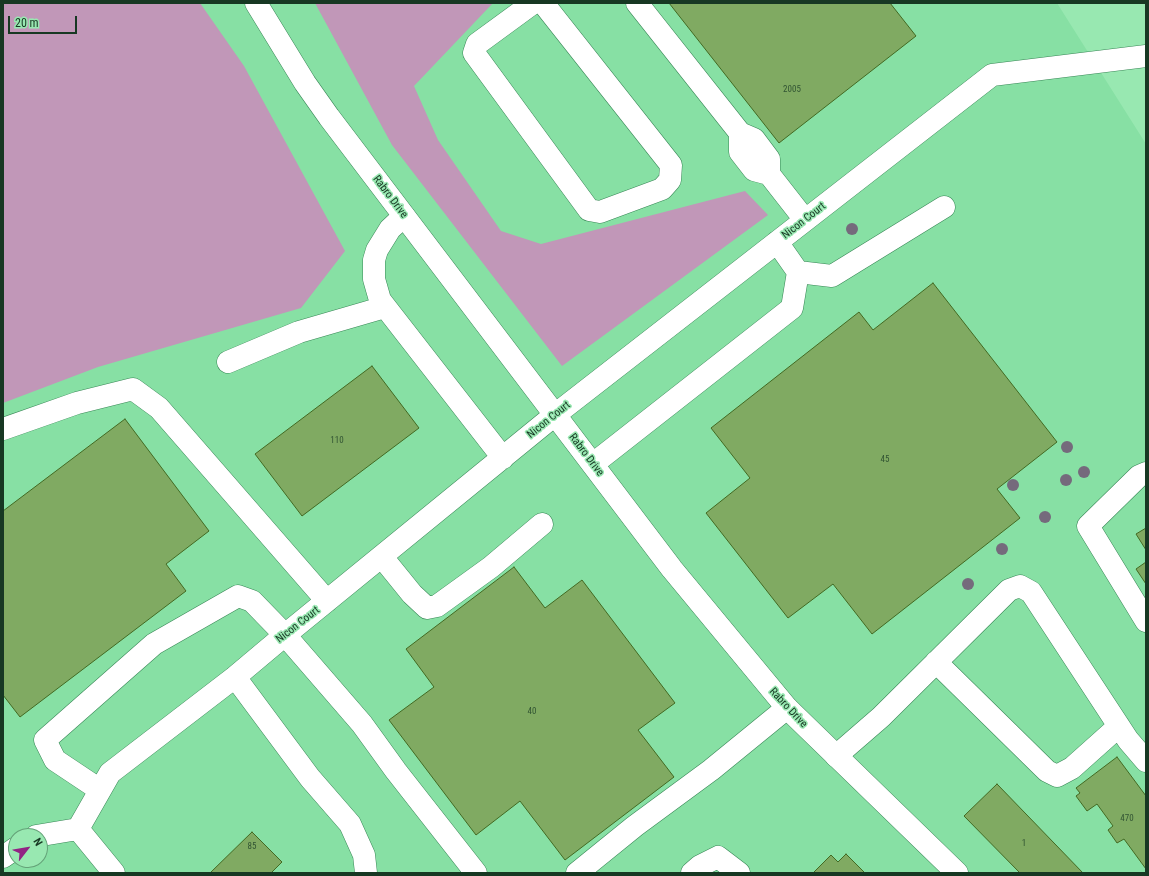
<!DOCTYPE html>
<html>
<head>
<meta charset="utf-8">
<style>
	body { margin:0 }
	#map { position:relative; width:1149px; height:876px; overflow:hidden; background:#98e8b1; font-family:"Roboto Condensed",sans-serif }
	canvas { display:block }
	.frame { position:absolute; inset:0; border:4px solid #173823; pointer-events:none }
	.north { position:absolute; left:8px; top:828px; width:40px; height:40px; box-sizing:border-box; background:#98e8b1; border:1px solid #64a278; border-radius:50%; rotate:59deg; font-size:11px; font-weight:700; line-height:16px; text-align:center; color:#173823 }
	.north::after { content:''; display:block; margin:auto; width:14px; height:18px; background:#922384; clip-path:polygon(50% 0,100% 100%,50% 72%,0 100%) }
	.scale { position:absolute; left:8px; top:16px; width:69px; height:18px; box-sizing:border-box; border:2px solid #173823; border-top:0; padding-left:5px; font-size:12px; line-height:14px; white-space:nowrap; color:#173823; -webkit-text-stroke:3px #98e8b1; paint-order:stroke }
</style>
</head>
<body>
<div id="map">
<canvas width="1149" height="876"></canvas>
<div class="frame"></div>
<div class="north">N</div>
<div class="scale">20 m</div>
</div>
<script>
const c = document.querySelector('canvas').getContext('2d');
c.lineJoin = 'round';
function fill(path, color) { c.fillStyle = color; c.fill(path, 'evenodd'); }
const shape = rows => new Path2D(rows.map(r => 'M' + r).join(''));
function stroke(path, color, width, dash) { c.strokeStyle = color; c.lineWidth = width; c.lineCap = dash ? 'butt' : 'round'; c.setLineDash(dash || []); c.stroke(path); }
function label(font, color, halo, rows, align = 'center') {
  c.font = font + ' "Roboto Condensed",sans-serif'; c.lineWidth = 3; c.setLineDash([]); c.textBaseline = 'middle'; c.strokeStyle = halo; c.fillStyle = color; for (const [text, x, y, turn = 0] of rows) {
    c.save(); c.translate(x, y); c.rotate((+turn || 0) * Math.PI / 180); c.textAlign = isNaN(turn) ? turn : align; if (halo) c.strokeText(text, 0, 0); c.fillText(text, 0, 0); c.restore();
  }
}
const built = shape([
	[3,3,1057,3,1146,144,1146,873,3,873],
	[16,836,40,836,40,860,16,860]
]);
const green = shape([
	[3,3,200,3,244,66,345,251,301,308,98,367,3,403],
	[315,3,493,3,414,86,438,140,501,231,541,244,745,191,768,215,562,366,392,145]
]);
const building = shape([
	[669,3,890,3,916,36,779,143,669,3],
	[933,283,1057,442,997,489,1020,518,872,634,833,584,788,618,706,513,750,478,711,428,859,312,873,330,933,283],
	[372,366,419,428,302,516,255,454,372,366],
	[125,419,209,531,166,564,186,591,20,717,3,695,3,511,125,419],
	[1146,528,1146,550,1136,534,1146,528],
	[1146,562,1146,584,1136,569,1146,562],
	[514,567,545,608,582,580,675,703,638,730,674,777,565,860,520,801,476,835,389,720,434,687,406,649,514,567],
	[1117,757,1146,796,1146,869,1124,839,1117,843,1108,830,1113,826,1097,804,1087,811,1076,796,1080,793,1076,788,1117,757],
	[997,784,1083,873,1020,873,964,816,997,784],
	[252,832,282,862,271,873,210,873,252,832],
	[846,854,865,873,813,873,831,855,838,862,846,854]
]);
const minor = shape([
	[533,3,477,44,474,53,589,210,600,212,662,189,670,180,671,165,543,3],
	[637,3,740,133],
	[769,174,769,159,754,139,740,133,740,152,754,170,769,174,805,220],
	[404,216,390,229,377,250,374,260,374,279,380,300,503,458],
	[777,242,798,272],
	[228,362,299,332,385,307],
	[3,429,77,403,133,389,159,408,327,601],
	[593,464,792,308,798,272,832,276,944,207],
	[1146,473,1139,476,1088,526,1146,621],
	[382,557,412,594,427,608,437,606,491,567,542,524],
	[936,662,1047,771,1057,776,1072,768,1119,726],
	[235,677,310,778,350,824,364,855,366,873],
	[836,756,881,717,1009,590,1020,586,1031,592,1128,740,1146,761],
	[100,790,55,760,45,740,154,644,238,596,252,601,285,635,362,724,396,771,476,873],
	[78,829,110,773,235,677,285,635,556,414,992,75,1146,56],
	[78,829,114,873],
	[36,836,78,829],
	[3,857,16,848],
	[577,873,635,826,711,770,787,708],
	[692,873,700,866,718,857,739,873]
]);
const major = shape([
	[256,3,305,83,329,117,672,569,787,708,957,873]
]);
const trees = [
	[852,229],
	[1067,447],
	[1084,472],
	[1066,480],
	[1013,485],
	[1045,517],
	[1002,549],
	[968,584]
];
const numberNames = [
	["2005",792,90],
	["110",337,441],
	["45",885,460],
	["40",532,712],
	["470",1127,819],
	["1",1024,844],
	["85",252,847]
];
const streetNames = [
	["Rabro Drive",390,197,53],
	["Nicon Court",804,221,-38],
	["Nicon Court",549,420,-39],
	["Rabro Drive",586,455,53],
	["Nicon Court",298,625,-38],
	["Rabro Drive",788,708,47]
];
fill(built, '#87e0a4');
fill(green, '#c197b8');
fill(building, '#80aa62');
stroke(building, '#436a22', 1);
stroke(minor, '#388756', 23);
stroke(major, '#388756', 23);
stroke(minor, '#fff', 22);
stroke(major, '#fff', 22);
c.fillStyle = '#756a7c';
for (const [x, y] of trees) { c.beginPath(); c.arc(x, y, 6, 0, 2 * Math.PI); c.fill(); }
label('9px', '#315433', null, numberNames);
label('11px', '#173823', '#98e8b1', streetNames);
</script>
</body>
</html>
